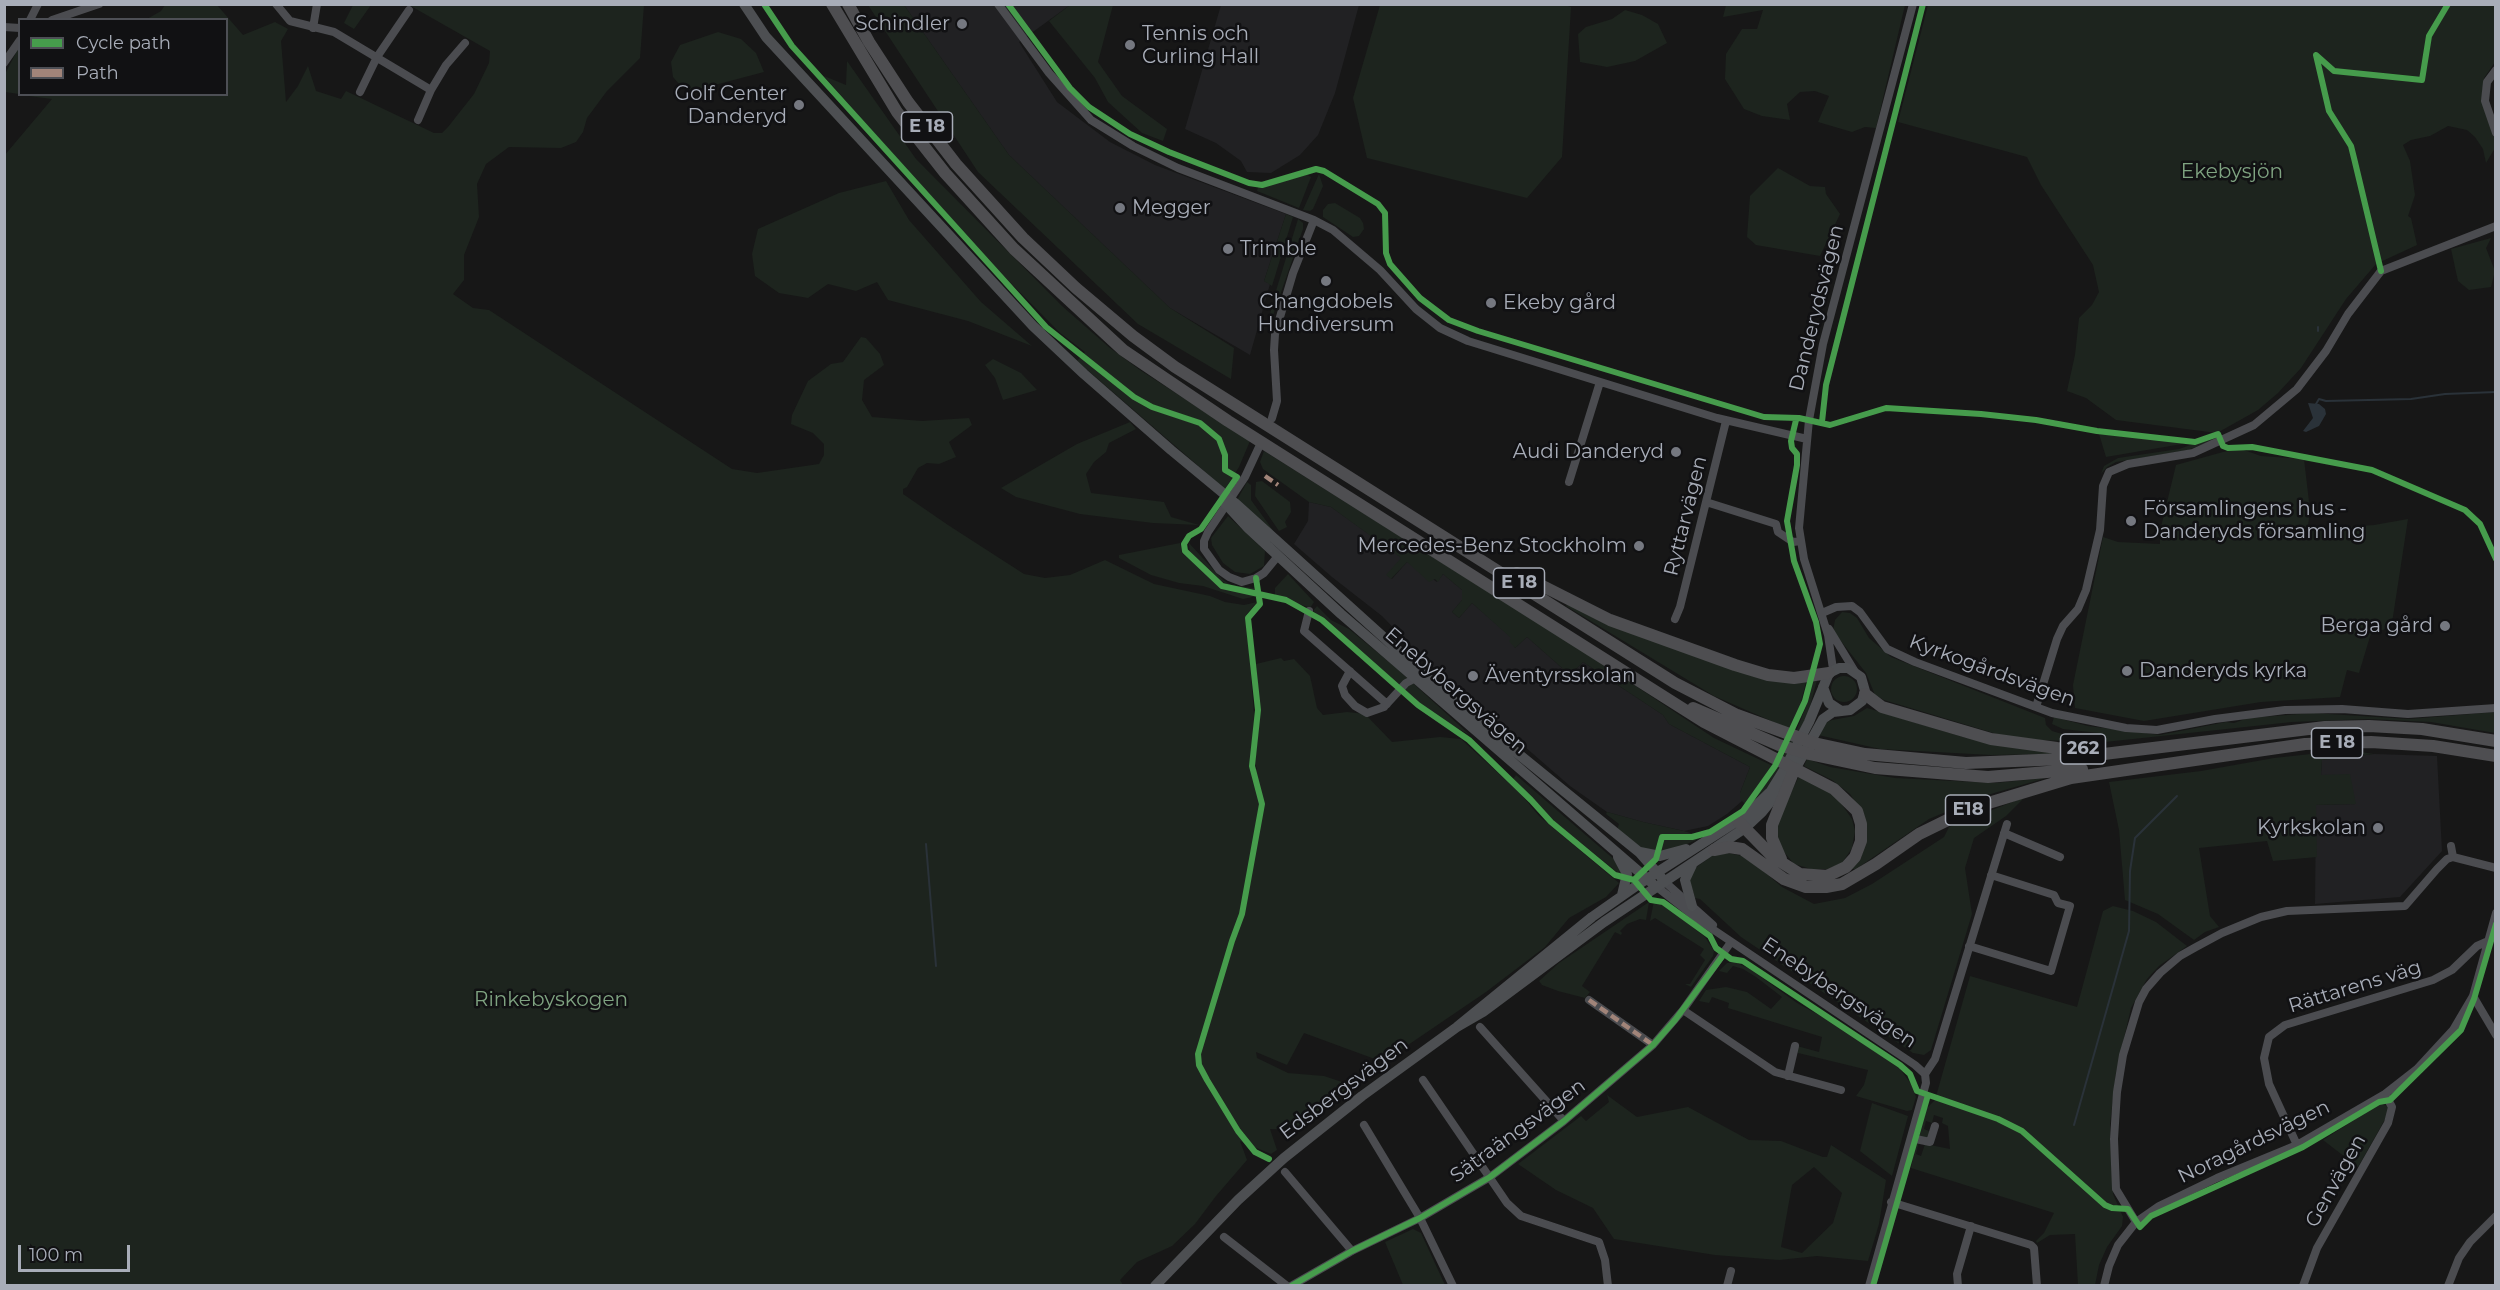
<!DOCTYPE html>
<html>
<head>
<meta charset="utf-8">
<style>
	body { margin:0 }
	#map { position:relative; width:2500px; height:1290px; overflow:hidden; background:#171717; font-family:Montserrat,sans-serif }
	canvas { display:block }
	.frame { position:absolute; inset:0; border:6px solid #a8adb8; pointer-events:none }
	.legend { position:absolute; left:18px; top:18px; width:210px; height:78px; box-sizing:border-box; background:#111113; border:2px solid #4d4f55; margin:0; padding:8px 10px; list-style:none; font-size:18px; color:#a8adb8 }
	.legend li { display:flex; align-items:center; gap:12px; height:30px }
	.legend b { width:30px; border:2px solid #4d4f55 }
	.scale { position:absolute; left:18px; top:1245px; width:112px; height:27px; box-sizing:border-box; border:3px solid #a8adb8; border-top:0; padding-left:8px; font-size:18px; line-height:21px; white-space:nowrap; color:#a8adb8; -webkit-text-stroke:4px #111113; paint-order:stroke }
</style>
</head>
<body>
<div id="map">
<canvas width="2500" height="1290"></canvas>
<div class="frame"></div>
<ul class="legend">
<li><b style="height:8px;background:#469c4c"></b>Cycle path</li>
<li><b style="height:8px;background:#a18479"></b>Path</li>
</ul>
<div class="scale">100 m</div>
</div>
<script>
const c = document.querySelector('canvas').getContext('2d');
c.lineJoin = 'round';
function fill(path, color) { c.fillStyle = color; c.fill(path, 'evenodd'); }
const shape = rows => new Path2D(rows.map(r => 'M' + r).join(''));
function stroke(path, color, width, dash) { c.strokeStyle = color; c.lineWidth = width; c.lineCap = dash ? 'butt' : 'round'; c.setLineDash(dash || []); c.stroke(path); }
function label(font, color, halo, rows, align = 'center') {
  c.font = font + ' Montserrat,sans-serif'; c.lineWidth = 5; c.setLineDash([]); c.textBaseline = 'middle'; c.strokeStyle = halo; c.fillStyle = color; for (const [text, x, y, turn = 0] of rows) {
    c.save(); c.translate(x, y); c.rotate((+turn || 0) * Math.PI / 180); c.textAlign = isNaN(turn) ? turn : align; if (halo) c.strokeText(text, 0, 0); c.fillText(text, 0, 0); c.restore();
  }
}
const built = shape([
	[904,5,1070,5,1019,42,1057,102,1110,142,1155,165,1286,214,1264,281,1270,284,1250,355,1170,308,1009,155],
	[1221,5,1359,5,1335,93,1318,135,1300,155,1271,173,1247,172,1241,161,1216,143,1185,129],
	[1309,502,1331,507,1402,558,1387,575,1392,579,1407,562,1437,582,1443,574,1462,590,1462,600,1452,612,1459,618,1472,603,1512,638,1515,648,1527,637,1570,675,1583,662,1663,715,1669,724,1750,767,1740,793,1742,801,1727,814,1708,826,1684,831,1643,822,1607,812,1570,786,1426,661,1382,616,1332,577,1294,544,1308,521],
	[2374,754,2437,756,2442,851,2400,897,2315,904,2316,805,2355,804,2321,775,2322,760]
]);
const green = shape([
	[165,5,217,5,243,35,275,22,288,29,281,41,286,102,298,86,308,66,316,91,341,99,346,91,434,133,442,133,448,127,474,94,489,63,490,51,409,5,644,5,640,58,607,91,587,118,583,132,576,142,561,148,509,147,486,164,477,184,479,217,464,255,464,280,453,294,473,308,489,310,732,469,757,473,819,464,824,455,824,444,813,433,791,424,792,415,808,381,831,364,843,362,861,337,866,338,880,354,884,365,864,380,862,400,872,417,922,421,969,418,972,425,949,442,956,457,939,464,927,463,918,468,907,487,903,489,903,494,948,525,1024,574,1045,578,1070,575,1105,560,1154,584,1210,596,1225,602,1244,605,1257,602,1246,615,1254,714,1252,770,1257,769,1255,764,1260,716,1256,664,1281,658,1284,661,1294,659,1310,676,1317,708,1323,715,1347,712,1365,714,1392,742,1440,737,1461,739,1520,793,1539,816,1619,883,1606,897,1569,918,1545,947,1486,992,1383,1062,1304,1033,1287,1065,1256,1052,1257,1058,1288,1073,1324,1076,1351,1085,1299,1130,1270,1129,1277,1150,1271,1154,1240,1141,1247,1160,1216,1196,1195,1224,1172,1246,1137,1262,1120,1280,1123,1285,5,1285,4,156,52,99,21,95,226,94,226,20,147,19,161,11],
	[353,5,371,5,354,29,344,23],
	[868,5,904,5,1009,155,1170,308,1234,348,1231,379,1138,324,978,172],
	[1070,5,1113,5,1098,62,1122,96,1167,129,1163,141,1142,133,1108,102,1095,78,1049,21],
	[1565,5,1571,7,1562,157,1527,198,1367,158,1353,98,1380,5],
	[1726,5,1905,5,1876,128,1865,127,1852,132,1818,122,1829,96,1815,91,1800,92,1787,104,1790,120,1762,116,1744,109,1725,79,1726,54,1742,29,1757,29,1763,10,1723,17],
	[1928,5,2495,5,2495,62,2484,78,2482,99,2495,140,2495,148,2486,163,2483,149,2475,137,2467,130,2448,126,2430,136,2411,140,2403,145,2410,161,2415,195,2408,216,2411,218,2417,245,2376,264,2346,299,2301,368,2278,393,2258,410,2217,433,2116,420,2086,398,2067,391,2075,355,2079,318,2092,305,2099,292,2093,265,2041,185,2027,157,1898,122],
	[1625,10,1642,15,1658,24,1667,43,1635,61,1607,67,1580,62,1578,34,1586,27,1612,19],
	[718,32,741,39,756,53,764,72,692,91,679,84,673,77,671,62,680,45],
	[19,47,19,94,5,92,5,74],
	[847,61,916,159,1062,306,1110,348,1140,370,1250,441,1239,467,1225,489,1077,361,1085,352,1059,332,1002,274,867,125,824,76,846,85],
	[1778,168,1810,186,1825,187,1826,194,1840,214,1820,256,1756,245,1747,237,1750,196],
	[1319,174,1323,186,1313,209,1310,211,1303,210],
	[1307,175,1311,177,1299,208,1257,191,1258,187],
	[886,181,909,220,981,302,1032,346,968,321,888,300,877,282,856,291,828,284,808,298,779,293,755,276,752,254,758,229,839,193],
	[1335,203,1360,218,1363,223,1364,229,1359,236,1353,237,1323,217,1323,210,1328,204],
	[1286,214,1293,217,1272,286,1264,281],
	[1298,219,1303,223,1303,229,1269,327,1267,326,1275,294],
	[2491,238,2486,248,2495,271,2491,287,2469,290,2458,281,2451,249],
	[993,359,1021,373,1037,390,1003,400,995,378,985,365],
	[1130,422,1136,429,1109,443,1106,452,1094,462,1086,474,1091,493,1164,502,1171,517,1199,525,1153,523,1080,514,1016,497,1001,488,1077,444],
	[2099,434,2183,442,2182,444,2106,457],
	[2216,436,2217,439,2188,450,2116,462,2107,467,2101,474,2104,466,2118,458,2179,449],
	[2241,449,2261,456,2304,459,2310,510,2308,526,2324,529,2374,525,2408,519,2392,623,2383,630,2372,630,2359,673,2347,670,2340,697,2261,702,2144,721,2075,708,2073,685,2103,537,2118,542,2160,544,2160,531,2176,465,2223,452],
	[1264,451,1589,655,1714,738,1773,766,1755,793,1745,804,1740,799,1740,793,1750,767,1669,724,1663,715,1583,662,1570,675,1527,637,1515,648,1509,641,1511,638,1472,603,1459,618,1452,612,1462,600,1462,590,1443,574,1438,582,1435,579,1429,582,1407,562,1391,579,1386,575,1401,558,1331,507,1309,502,1263,469,1260,462],
	[1262,481,1290,502,1291,512,1285,522,1287,527,1279,531,1255,496,1256,482],
	[1247,482,1251,485,1251,500,1275,533,1237,500],
	[1228,516,1265,551,1264,566,1250,574,1235,572,1223,563,1212,545,1211,538],
	[1180,543,1182,553,1220,586,1257,596,1243,599,1203,586,1179,583,1151,575,1119,558,1119,555],
	[1189,543,1222,579,1231,585,1254,588,1255,590,1237,589,1221,581,1190,554],
	[1288,574,1314,602,1310,608,1275,595,1275,588],
	[1567,605,1806,682,1795,725,1792,730,1714,696,1566,606],
	[1317,606,1331,620,1349,629,1394,666,1470,735,1438,718,1420,704,1313,611],
	[1842,612,1850,613,1857,618,1869,638,1891,657,2045,718,2046,725,2052,731,2076,738,2089,738,2096,742,2038,740,2000,735,1884,700,1875,695,1866,673,1833,631,1835,620],
	'1831 689a13 13 0 1 1 26 0a13 13 0 1 1-26 0Z',
	[1812,680,1817,680,1808,714,1774,780,1759,798,1758,795,1797,729,1807,704],
	[1867,708,1963,737,2051,750,2050,754,1991,755,1880,749,1818,735,1825,723,1832,720,1854,716],
	[2496,712,2495,733,2431,722,2368,719,2292,722,2105,742,2104,735,2099,733,2063,729,2052,724,2054,717,2088,726,2160,735,2226,722,2234,723,2248,718,2313,713,2409,719],
	[2348,750,2374,754,2322,760,2321,775,2350,774,2356,804,2316,805,2317,857,2273,861,2267,841,2199,848,2210,916,2219,927,2205,932,2194,940,2158,914,2125,900,2119,830,2109,782,2201,771,2274,758],
	[1807,759,1830,767,1895,778,1995,783,2046,778,1984,796,1929,819,1856,869,1849,869,1861,858,1867,834,1863,813,1850,794,1832,780,1804,766],
	[1516,775,1616,861,1623,874,1618,873,1554,821,1513,779],
	[1799,776,1835,795,1852,819,1855,831,1852,848,1842,863,1828,869,1811,869,1794,864,1780,847,1777,833,1779,818],
	[2025,797,2006,816,1974,838,1965,868,1972,914,1931,1050,1924,1055,1913,1053,1741,937,1700,899,1695,898,1689,878,1695,868,1712,856,1728,853,1742,856,1755,864,1782,887,1814,904,1845,898,1872,884,1944,837,1949,827],
	[1607,812,1643,822,1684,831,1703,837,1671,851,1645,850,1617,830,1619,824,1606,814],
	[1654,901,1662,903,1705,937,1714,951,1713,956,1691,987,1685,984,1690,984,1705,960,1700,955,1704,949,1655,918,1650,921],
	[1649,902,1646,920,1640,919,1627,924,1620,931,1622,933,1621,935,1615,932,1582,986,1590,992,1585,998,1558,991,1542,985,1539,981,1559,963],
	[2113,906,2133,911,2156,922,2187,946,2159,966,2147,979,2131,1008,2116,1072,2110,1124,2113,1194,2123,1217,2122,1226,2107,1247,2099,1265,2095,1285,2078,1285,2075,1234,2050,1235,2037,1243,2036,1241,2044,1233,2054,1213,1911,1168,1916,1142,1919,1142,1916,1154,1921,1156,1925,1144,1950,1149,1948,1126,1942,1123,1943,1118,1934,1115,1932,1123,1926,1121,1924,1129,1929,1131,1929,1135,1927,1139,1918,1137,1927,1108,1935,1100,1970,976,2077,1007,2103,911],
	[1735,962,1750,969,1797,1003,1837,1025,1900,1069,1911,1084,1916,1097,1912,1110,1907,1111,1856,1096,1864,1085,1868,1070,1794,1052,1797,1046,1819,1052,1822,1037,1728,1008,1729,1003,1712,997,1709,1003,1699,1001,1706,990,1726,987,1747,992,1771,1009,1782,997,1756,977,1743,969,1733,966,1727,973,1719,971,1727,963],
	[1607,1095,1637,1117,1688,1107,1749,1140,1781,1141,1823,1157,1827,1157,1831,1145,1886,1180,1879,1224,1868,1261,1817,1256,1779,1260,1715,1255,1614,1239,1593,1208,1556,1190,1518,1164,1581,1116,1586,1121,1609,1102],
	[1814,1167,1842,1193,1833,1223,1802,1253,1781,1247,1792,1185],
	[1872,1103,1908,1116,1892,1176,1860,1151],
	[2379,1104,2388,1106,2388,1114,2358,1167,2323,1140],
	[1413,1229,1421,1233,1445,1285,1403,1285,1385,1242]
]);
const water = shape([
	[2308,403,2319,404,2325,409,2326,414,2319,426,2306,432,2303,431,2313,418]
]);
const stream = shape([
	[2318,331,2318,327],
	[2316,404,2319,399,2326,401,2411,399,2445,394,2496,392],
	[926,844,936,966],
	[2074,1125,2129,931,2130,871,2135,838,2177,796]
]);
const minor = shape([
	[276,4,290,21,334,32,431,90],
	[998,4,1049,73,1091,120,1133,146,1178,168,1314,220,1333,230,1380,270,1416,309,1440,328,1468,341,1717,418,1807,439],
	[30,20,38,4],
	[52,20,99,4],
	[4,27,20,28],
	[313,28,317,4],
	[4,63,20,40],
	[2496,70,2487,82,2485,101,2496,133],
	[360,92,377,57,409,10],
	[418,120,431,90,446,65,465,43],
	[1272,418,1277,401,1274,350,1275,334,1293,273,1314,220],
	[1259,447,1245,477,1208,532,1204,541,1204,549,1219,570,1229,577,1242,582,1256,578,1264,573,1278,556],
	[1569,482,1600,382],
	[1706,502,1776,524,1778,532,1793,542,1801,541],
	[1309,611,1304,631,1387,704],
	[1822,613,1836,607,1852,606,1860,612,1887,649,1915,662,2052,713,2126,728,2157,730,2215,719,2285,710,2342,709,2408,714,2496,708],
	[1675,619,1680,607,1726,421],
	[1829,629,1854,670],
	[1833,669,1828,635,1804,559,1799,528,1809,420,1823,344,1913,4],
	[1350,671,1342,686,1345,695,1355,706,1367,713,1384,707,1406,683,1414,679],
	[2036,707,2057,639,2063,626,2078,609,2086,590,2100,530,2103,486,2109,472,2128,464,2193,453,2254,425,2297,389,2326,351,2348,314,2381,271,2496,226],
	[2004,833,2060,857],
	[2451,846,2453,857],
	[1665,882,1713,925],
	[1657,887,1699,920,1915,1065,1925,1074],
	[1969,946,2051,971,2070,906,2058,903,2054,895,1991,875],
	[2473,996,2496,1035],
	[1589,1000,1653,1045],
	[1683,1010,1775,1072,1841,1090],
	[1480,1027,1564,1121],
	[1925,1074,1935,1059,2007,824],
	[1788,1076,1795,1046],
	[1423,1080,1507,1203,1521,1216,1599,1242,1605,1260,1608,1286],
	[1364,1125,1420,1218,1453,1286],
	[1911,1138,1930,1142,1935,1126],
	[2297,1145,2269,1084,2264,1058,2269,1037,2285,1025,2433,980,2452,970,2477,946,2486,942],
	[1285,1172,1352,1251],
	[1891,1202,2031,1245,2034,1248,2037,1286],
	[2136,1222,2116,1189,2114,1139,2117,1092,2123,1055,2139,1002,2146,989,2160,973,2180,956,2196,947,2222,933,2261,917,2287,911,2405,906,2437,869,2447,859,2453,857,2496,868],
	[1224,1237,1287,1286],
	[1291,1286,1352,1251,1420,1218,1490,1177,1564,1121,1653,1045,1683,1010,1731,942],
	[1727,1286,1731,1271],
	[1869,1286,1923,1094,1926,1083,1925,1074],
	[1958,1286,1957,1274,1971,1226],
	[2104,1286,2109,1266,2118,1245,2136,1222,2159,1206,2217,1178,2297,1145,2385,1094,2417,1069,2453,1030,2473,996,2496,913],
	[2303,1286,2317,1248,2388,1123,2392,1107,2385,1094],
	[2448,1286,2459,1258,2470,1242,2496,1216]
]);
const major = shape([
	[744,4,766,37,1033,326,1084,374,1171,450,1235,503,1463,709,1639,852,1661,877],
	[1225,503,1248,528,1341,614,1652,883],
	[1823,687,1829,703,1841,711],
	[1640,852,1660,856,1686,849],
	[1618,857,1627,874,1622,895],
	[1692,906,1685,880,1692,865],
	[1155,1286,1238,1200,1284,1158,1362,1096,1457,1027,1592,917,1639,884,1745,816,1771,791,1784,770,1809,722,1829,673,1839,668,1848,668,1861,677,1865,691,1862,701,1850,710,1833,712,1823,719,1792,775,1762,812,1745,828,1604,922,1483,1012,1457,1027]
]);
const highway = shape([
	[832,4,897,112,945,173,1014,249,1123,350,1228,421,1704,722,1834,789,1857,811,1861,824,1861,841,1855,857,1846,867,1827,876,1800,874,1773,857,1738,821],
	[848,4,869,42,908,102,956,164,1023,238,1076,288,1133,336,1175,367,1675,683,1737,715,1814,743,1865,754,1966,763,2063,759,2325,727,2369,726,2422,729,2496,741],
	[1517,573,1610,620,1735,665,1768,675,1794,678,1829,673],
	[1865,694,1882,707,1991,739,2057,748,2093,749],
	[1693,708,1779,745,1809,754,1875,768,1988,777,2082,769],
	[1714,850,1729,847,1742,849,1784,879,1806,887,1826,887,1842,884,1876,864,1919,834,1972,808,2071,778,2305,744,2371,742,2433,746,2496,756],
	[1781,859,1772,838,1772,825,1792,775]
]);
const quiet = shape([
	[1265,476,1278,485],
	[1589,1000,1653,1045]
]);
const cycleway = shape([
	[764,4,792,46,1046,327,1134,397,1152,407,1200,423,1219,439,1225,455,1225,470,1237,477,1201,529,1189,536,1184,544,1185,551,1222,586,1286,600,1322,620,1418,705,1469,740,1531,800,1551,822,1615,875,1634,880,1651,900,1663,902,1710,936,1716,948,1731,959,1743,961,1900,1065,1910,1074,1917,1091,1998,1119,2022,1131,2105,1205,2112,1208,2128,1209,2140,1227,2151,1216,2303,1147,2379,1102,2390,1100,2461,1030,2474,999,2496,924],
	[1008,4,1070,88,1089,107,1130,134,1169,152,1249,183,1262,185,1316,169,1324,171,1378,204,1385,213,1386,253,1390,264,1420,298,1449,320,1478,331,1764,417,1799,418,1830,425,1886,408,1981,414,2036,420,2097,431,2195,442,2218,434,2223,446,2228,448,2252,447,2372,470,2465,510,2480,524,2496,559],
	[2381,271,2354,158,2351,146,2329,111,2316,55,2334,71,2422,80,2429,36,2448,4],
	[1822,422,1826,385,1923,4],
	[1256,578,1260,604,1248,618,1258,710,1252,766,1262,804,1242,914,1232,941,1198,1054,1199,1065,1207,1080,1238,1131,1255,1152,1269,1159],
	[1634,880,1656,859,1662,837,1692,837,1710,832,1743,811,1775,766,1805,701,1820,644,1816,622,1794,561,1787,521,1797,465,1797,454,1792,448,1791,441,1796,420],
	[1291,1286,1352,1251,1420,1218,1490,1177,1564,1121,1653,1045,1675,1020,1724,954],
	[1873,1286,1928,1095]
]);
const markers = [
	[962,24,6,"#757880"],
	[1130,45,6,"#757880"],
	[799,105,6,"#757880"],
	[1120,208,6,"#757880"],
	[1228,249,6,"#757880"],
	[1326,281,6,"#757880"],
	[1491,303,6,"#757880"],
	[1676,452,6,"#757880"],
	[2131,521,6,"#757880"],
	[1639,546,6,"#757880"],
	[2445,626,6,"#757880"],
	[2127,671,6,"#757880"],
	[1473,676,6,"#757880"],
	[2378,828,6,"#757880"]
];
const shields = [
	[927,127,51],
	[1519,583,51],
	[2337,743,51],
	[2083,749,45],
	[1968,810,45]
];
const shieldNames = [
	["E 18",927,127],
	["E 18",1519,583],
	["E 18",2337,743],
	["262",2083,749],
	["E18",1968,810]
];
const poiNames = [
	["Schindler",950,24,"right"],
	["Tennis och",1142,34],
	["Curling Hall",1142,57],
	["Golf Center",787,94,"right"],
	["Danderyd",787,117,"right"],
	["Megger",1132,208],
	["Trimble",1240,249],
	["Changdobels",1326,302,"center"],
	["Hundiversum",1326,325,"center"],
	["Ekeby gård",1503,303],
	["Audi Danderyd",1664,452,"right"],
	["Församlingens hus -",2143,509],
	["Danderyds församling",2143,532],
	["Mercedes-Benz Stockholm",1627,546,"right"],
	["Berga gård",2433,626,"right"],
	["Danderyds kyrka",2139,671],
	["Äventyrsskolan",1485,676],
	["Kyrkskolan",2366,828,"right"]
];
const parkNames = [
	["Ekebysjön",2232,172],
	["Rinkebyskogen",551,1000]
];
const streetNames = [
	["Danderydsvägen",1817,308,-76],
	["Ryttarvägen",1686,516,-76],
	["Kyrkogårdsvägen",1992,671,20],
	["Enebybergsvägen",1456,691,41],
	["Rättarens väg",2355,987,-17],
	["Enebybergsvägen",1839,993,34],
	["Edsbergsvägen",1344,1089,-37],
	["Sätraängsvägen",1518,1131,-36],
	["Noragårdsvägen",2254,1142,-26],
	["Genvägen",2336,1181,-61]
];
fill(built, '#212123');
fill(green, '#1d241e');
fill(water, '#2a3239');
stroke(stream, '#2a3239', 2);
stroke(minor, '#4b4c50', 8);
stroke(major, '#4d4f52', 10);
stroke(highway, '#4e4e51', 12);
stroke(quiet, '#a18479', 4.5, [9, 4.5]);
stroke(cycleway, '#469c4c', 6);
for (const [x, y, r, color] of markers) { const dot = new Path2D(); dot.arc(x, y, r, 0, 2 * Math.PI); c.fillStyle = color; c.fill(dot); stroke(dot, '#111113', 2); }
for (const [x, y, w] of shields) { const box = new Path2D(); box.roundRect(x - w / 2, y - 15, w, 30, 4.5); c.fillStyle = '#111113'; c.fill(box); stroke(box, '#a8adb8', 1.5); }
label('bold 18px', '#a8adb8', null, shieldNames);
label('20px', '#a8adb8', '#111113', poiNames, 'left');
label('20px', '#7fa381', '#111113', parkNames);
label('20px', '#a8adb8', '#111113', streetNames);
</script>
</body>
</html>
